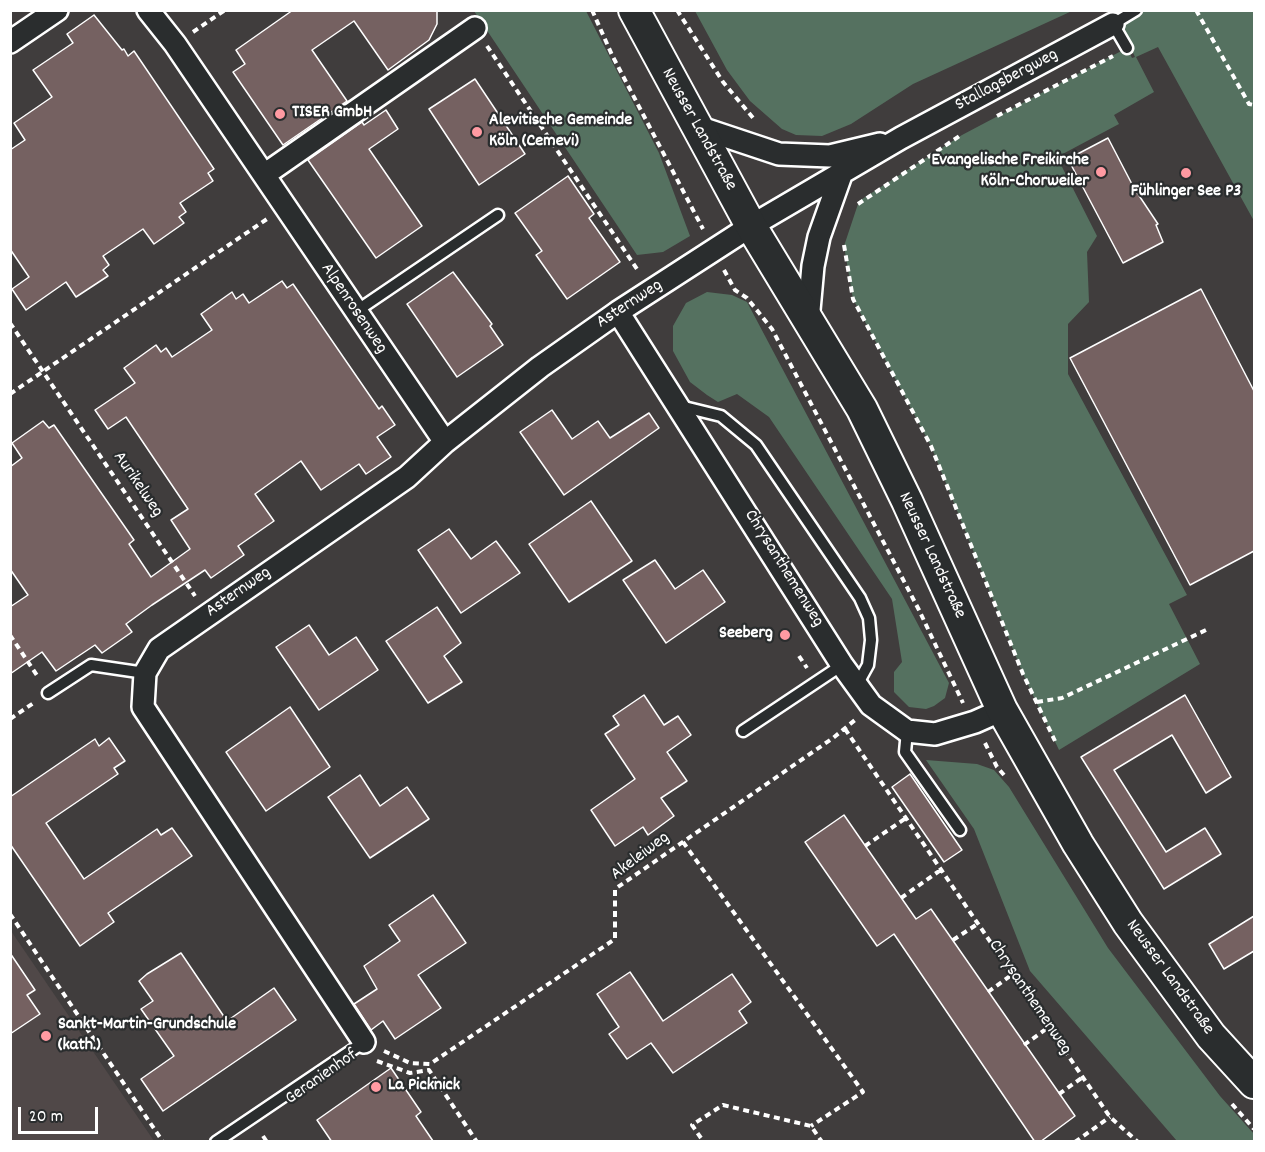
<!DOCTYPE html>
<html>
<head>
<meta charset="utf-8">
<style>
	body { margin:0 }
	#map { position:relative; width:1265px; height:1152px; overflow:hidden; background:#403d3d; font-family:Dekko,sans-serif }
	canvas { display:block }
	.frame { position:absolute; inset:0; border:12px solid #fff; pointer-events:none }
	.scale { position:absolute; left:18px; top:1107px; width:80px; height:27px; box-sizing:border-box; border:3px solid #fff; border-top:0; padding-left:8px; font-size:18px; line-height:21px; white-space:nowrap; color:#fff; -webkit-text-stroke:4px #2a2d2e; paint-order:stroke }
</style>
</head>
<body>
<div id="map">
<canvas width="1265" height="1152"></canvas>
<div class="frame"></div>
<div class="scale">20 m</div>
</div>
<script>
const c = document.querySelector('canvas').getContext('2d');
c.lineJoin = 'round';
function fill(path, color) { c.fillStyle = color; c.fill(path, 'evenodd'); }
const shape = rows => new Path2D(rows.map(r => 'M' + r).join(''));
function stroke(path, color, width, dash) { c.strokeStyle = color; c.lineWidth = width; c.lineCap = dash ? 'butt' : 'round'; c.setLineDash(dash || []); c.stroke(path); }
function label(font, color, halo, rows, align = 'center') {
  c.font = font + ' Dekko,sans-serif'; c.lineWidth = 4.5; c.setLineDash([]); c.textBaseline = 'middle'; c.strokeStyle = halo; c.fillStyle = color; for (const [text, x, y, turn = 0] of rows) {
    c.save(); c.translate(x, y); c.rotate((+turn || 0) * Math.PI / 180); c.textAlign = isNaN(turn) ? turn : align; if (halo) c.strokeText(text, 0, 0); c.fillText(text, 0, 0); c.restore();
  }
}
const built = shape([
	[11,931,154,1141,11,1141]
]);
const green = shape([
	[474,11,586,11,659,153,690,236,663,252,637,255],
	[695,11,1072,11,913,84,851,124,822,136,796,135,782,129,750,101,727,70],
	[1113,11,1254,11,1254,221,1158,47,1136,57,1154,92,1114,115,1119,124,1057,157,1097,236,1087,252,1089,302,1068,324,1068,374,1187,595,1169,604,1200,664,1059,750,1023,674,931,446,853,299,844,246,859,201,962,135,1127,48,1132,58,1135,57],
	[707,292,732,295,747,302,949,683,945,698,934,706,926,709,909,707,894,692,894,672,902,662,892,599,769,417,737,394,718,402,707,395,690,382,673,351,673,326,686,303],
	[926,760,977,764,994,770,1009,787,1108,948,1220,1096,1254,1134,1254,1141,1177,1141,1030,971,974,829]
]);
const building = shape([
	[293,10,437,10,437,24,429,40,388,70,354,21,312,50,347,101,283,145,233,72,245,64,236,50,293,10],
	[94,15,122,50,124,49,128,56,134,51,214,169,208,173,213,181,180,203,186,212,179,217,184,223,154,244,143,229,103,256,109,265,103,270,108,276,76,297,66,282,26,310,12,289,29,277,10,249,10,150,25,140,14,123,52,97,33,70,73,43,67,34,94,15],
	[475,79,525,154,479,185,429,109,475,79],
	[386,110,398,129,369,149,422,226,376,258,308,160,362,122,364,125,386,110],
	[1108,138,1134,188,1158,224,1156,225,1163,242,1123,263,1068,159,1108,138],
	[568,176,594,214,589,218,620,262,567,299,536,255,542,251,515,213,568,176],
	[453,272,492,324,490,326,503,345,457,377,407,304,453,272],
	[282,281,287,288,293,284,379,409,382,406,395,425,377,437,391,457,366,474,359,464,321,490,301,461,255,494,274,521,238,546,244,555,211,578,205,570,152,605,126,624,132,632,102,653,95,645,56,671,42,652,10,674,10,607,28,595,10,569,10,467,22,458,12,443,43,421,49,428,54,425,134,540,129,544,151,577,190,549,171,520,188,509,126,417,108,429,95,410,135,383,124,368,156,345,161,352,166,348,172,357,212,330,201,314,232,292,236,299,243,294,249,303,282,281],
	[1201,289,1254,391,1254,551,1190,585,1070,358,1201,289],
	[552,410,572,439,598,421,610,438,649,413,659,428,564,495,520,432,552,410],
	[591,501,632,561,569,602,529,544,591,501],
	[449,529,471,559,496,541,520,573,461,613,418,550,449,529],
	[655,560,675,589,703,570,725,602,666,643,623,580,655,560],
	[437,607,461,643,444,656,462,682,428,703,386,641,437,607],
	[309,625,329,655,356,637,378,670,319,710,276,647,309,625],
	[644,695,664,725,678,716,691,735,667,752,687,781,661,798,674,816,648,835,643,827,615,846,591,810,635,779,605,734,619,725,613,716,644,695],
	[1185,695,1231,777,1206,793,1172,735,1114,770,1166,852,1205,828,1221,854,1164,889,1081,757,1185,695],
	[290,707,330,767,266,811,226,752,290,707],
	[109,738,125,761,114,768,118,774,46,823,84,879,157,829,161,835,172,828,192,856,108,913,114,922,80,946,10,844,10,797,95,739,99,746,109,738],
	[910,774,962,850,944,862,892,787,910,774],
	[360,775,380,806,407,787,429,819,370,858,328,797,360,775],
	[844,815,916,919,931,909,1075,1116,1040,1142,1035,1142,894,934,877,946,805,842,844,815],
	[433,895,466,943,418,975,441,1008,395,1039,383,1021,371,1030,354,1004,377,989,364,966,400,941,389,925,433,895],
	[1254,916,1254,951,1224,969,1209,944,1254,916],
	[10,953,35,990,27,995,40,1014,10,1034,10,953],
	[181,953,227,1021,274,988,296,1020,163,1111,141,1079,174,1056,141,1009,153,1001,139,981,147,974,181,953],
	[630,972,663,1021,732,974,751,1002,739,1011,747,1023,673,1073,651,1043,627,1059,609,1034,619,1027,597,994,630,972],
	[391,1068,421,1112,416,1116,433,1141,332,1142,317,1120,391,1068]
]);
const path = shape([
	[592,10,612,55,703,229],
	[677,10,723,82,754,119],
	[1196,10,1249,104,1254,105],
	[193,32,225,10],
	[487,46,639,272],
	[997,116,1113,56],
	[858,204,961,135],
	[844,245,853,299,931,446,1023,674,1055,741],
	[724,270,735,290,747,298,772,329,919,610,963,703],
	[10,323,195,596],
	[10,394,267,219],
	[10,635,38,677],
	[799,656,807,668],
	[1037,702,1062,698,1206,630],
	[10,719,35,702],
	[845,729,1110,1117,1138,1142],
	[985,743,997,767,1004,775],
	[683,842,863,1092,811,1126],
	[865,846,906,818],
	[901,898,942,869],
	[10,914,163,1142],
	[953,940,979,923],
	[988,992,1013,974],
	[1024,1045,1049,1027],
	[384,1051,410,1063,430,1064,615,939,615,889,833,738,855,720],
	[377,1061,410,1073,429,1070,477,1142],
	[1059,1094,1083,1077],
	[1232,1104,1254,1129],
	[263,1136,267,1142],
	[701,1138,692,1125,723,1105,811,1126,822,1142],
	[1075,1142,1110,1117]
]);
const lane = shape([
	[1127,48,1113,24,1136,10],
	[355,312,498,215],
	[680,406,721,416,756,445,860,598,869,618,871,640,868,665,857,685],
	[48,693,91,665,145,673],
	[743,731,842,665],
	[907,731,905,752,960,830],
	[216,1142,364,1042]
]);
const street = shape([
	[148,10,175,44,445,442],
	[10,42,57,10],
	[695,126,779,154,830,156,880,144],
	[264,175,475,28],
	[618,312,842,665,871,705,907,731,935,734,975,722,1002,710],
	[808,321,813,266,819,237,841,175],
	[364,1042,143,707,145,673,159,649,407,477,445,442,540,367,618,312,751,226,901,138,1113,24]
]);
const secondary = shape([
	[634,10,751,226,862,409,907,501,1002,710,1078,844,1128,923,1211,1036,1254,1083]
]);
const markers = [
	[280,114,6,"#ff9aa2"],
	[477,132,6,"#ff9aa2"],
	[1101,172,6,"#ff9aa2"],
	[1186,173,6,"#ff9aa2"],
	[785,635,6,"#ff9aa2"],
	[46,1036,6,"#ff9aa2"],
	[376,1087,6,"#ff9aa2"]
];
const streetNames = [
	["Stallagsbergweg",1007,81,-28],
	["Neusser Landstraße",698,130,61],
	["Asternweg",630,305,-33],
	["Alpenrosenweg",353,309,56],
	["Aurikelweg",137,485,56],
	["Neusser Landstraße",931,556,65],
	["Chrysanthemenweg",783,569,58],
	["Asternweg",239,593,-35],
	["Akeleiweg",641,857,-37],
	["Neusser Landstraße",1169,978,54],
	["Chrysanthemenweg",1029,998,56],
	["Geranienhof",322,1078,-35]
];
const poiNames = [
	["TISER GmbH",292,114],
	["Alevitische Gemeinde",489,122],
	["Köln (Cemevi)",489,143],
	["Evangelische Freikirche",1089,162,"right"],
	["Köln-Chorweiler",1089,183,"right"],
	["Fühlinger See P3",1186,193,"center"],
	["Seeberg",773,635,"right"],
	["Sankt-Martin-Grundschule",58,1026],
	["(kath.)",58,1047],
	["La Picknick",388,1087]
];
fill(built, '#504848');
fill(green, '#557160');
fill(building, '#756161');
stroke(building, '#fff', 1.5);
stroke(lane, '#fff', 15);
stroke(street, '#fff', 26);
stroke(secondary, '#fff', 34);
stroke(path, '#fff', 4, [6, 4.5]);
stroke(lane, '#2a2d2e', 10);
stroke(street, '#2a2d2e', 21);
stroke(secondary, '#2a2d2e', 30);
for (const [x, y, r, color] of markers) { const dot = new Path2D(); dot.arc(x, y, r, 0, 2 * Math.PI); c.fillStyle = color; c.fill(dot); stroke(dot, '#2a2d2e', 2); }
label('18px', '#fff', '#2a2d2e', streetNames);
label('bold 18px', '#fff', '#2a2d2e', poiNames, 'left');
</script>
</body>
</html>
